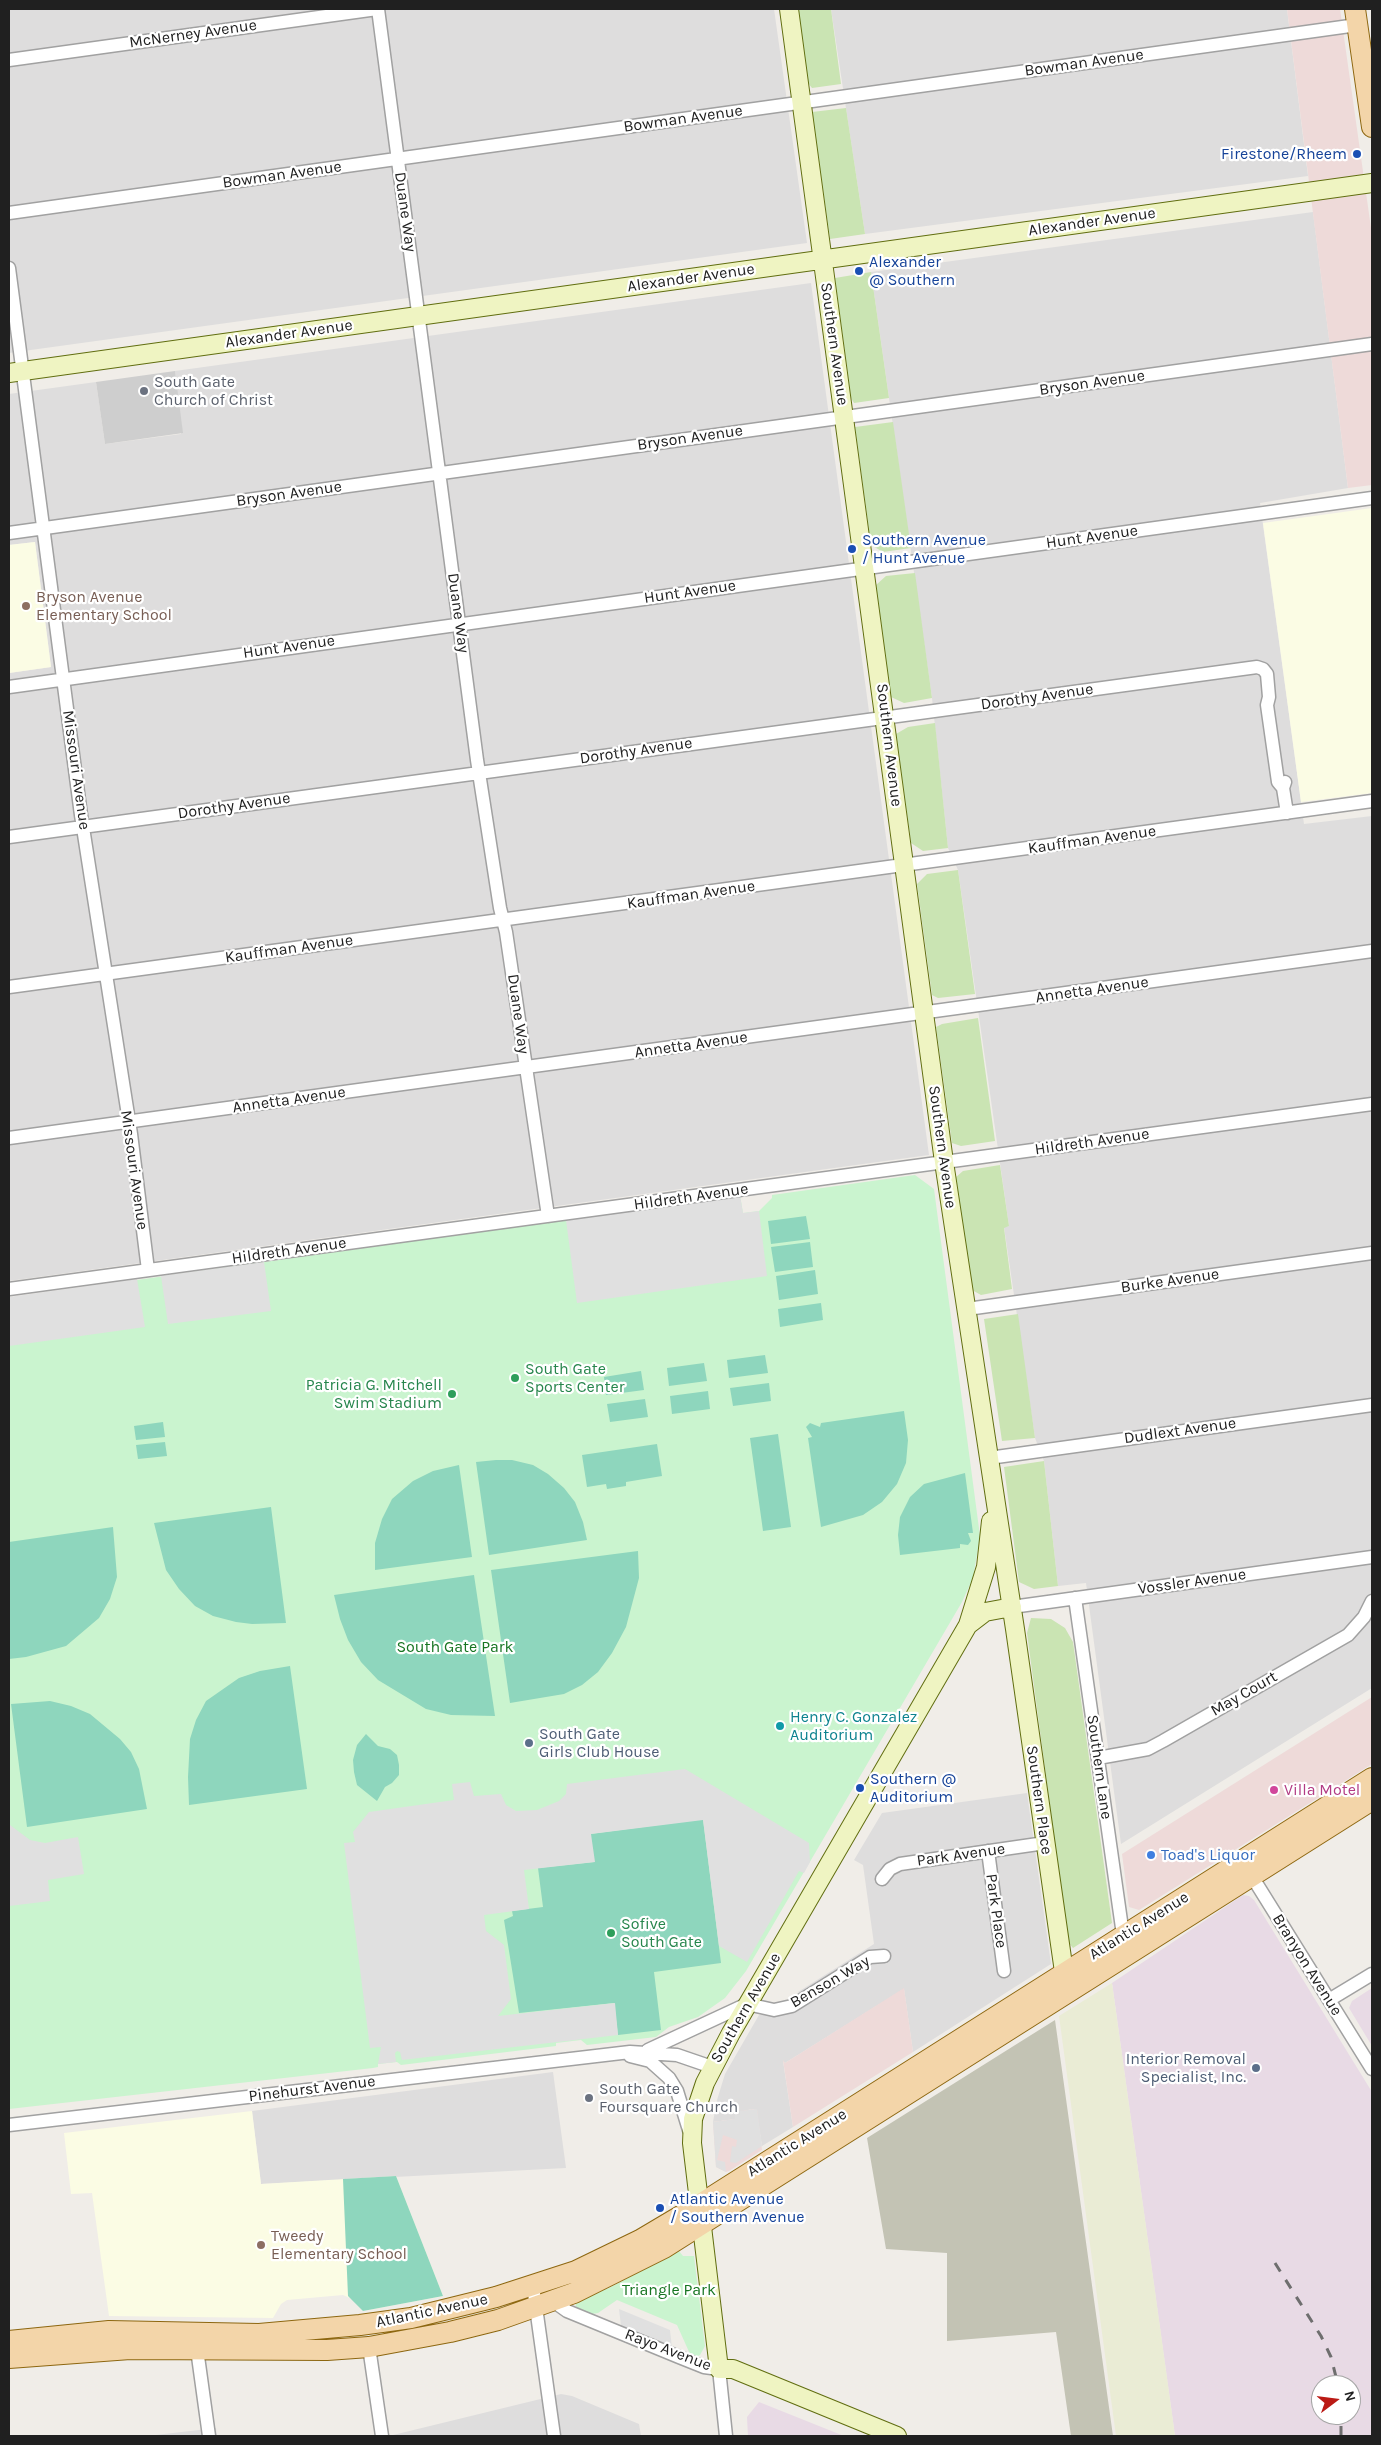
<!DOCTYPE html>
<html>
<head>
<meta charset="utf-8">
<style>
	body { margin:0 }
	#map { position:relative; width:1381px; height:2445px; overflow:hidden; background:#f0ede8; font-family:Karla,sans-serif }
	canvas { display:block }
	.frame { position:absolute; inset:0; border:10px solid #202020; pointer-events:none }
	.north { position:absolute; left:1311px; top:2375px; width:50px; height:50px; box-sizing:border-box; background:#fff; border:1px solid #a6a6a6; border-radius:50%; rotate:75deg; font-size:14px; font-weight:700; line-height:20px; text-align:center; color:#202020 }
	.north::after { content:''; display:block; margin:auto; width:18px; height:22px; background:#bb1a15; clip-path:polygon(50% 0,100% 100%,50% 72%,0 100%) }
</style>
</head>
<body>
<div id="map">
<canvas width="1381" height="2445"></canvas>
<div class="frame"></div>
<div class="north">N</div>
</div>
<script>
const c = document.querySelector('canvas').getContext('2d');
c.lineJoin = 'round';
function fill(path, color) { c.fillStyle = color; c.fill(path, 'evenodd'); }
const shape = rows => new Path2D(rows.map(r => 'M' + r).join(''));
function stroke(path, color, width, dash) { c.strokeStyle = color; c.lineWidth = width; c.lineCap = dash ? 'butt' : 'round'; c.setLineDash(dash || []); c.stroke(path); }
function label(font, color, halo, rows, align = 'center') {
  c.font = font + ' Karla,sans-serif'; c.lineWidth = 4.5; c.setLineDash([]); c.textBaseline = 'middle'; c.strokeStyle = halo; c.fillStyle = color; for (const [text, x, y, turn = 0] of rows) {
    c.save(); c.translate(x, y); c.rotate((+turn || 0) * Math.PI / 180); c.textAlign = isNaN(turn) ? turn : align; if (halo) c.strokeText(text, 0, 0); c.fillText(text, 0, 0); c.restore();
  }
}
const residential = shape([
	[9,9,774,9,807,243,9,353],
	[831,9,1287,9,1308,176,865,234],
	[1313,212,1348,488,1260,503,1304,824,1372,816,1372,1688,1121,1844,1086,1583,1058,1586,1044,1461,1035,1438,1004,1227,1009,1226,958,870,948,848,932,698,871,272],
	[811,283,929,1155,9,1281,9,673,51,667,35,542,9,545,9,394,96,382,105,444,181,434,175,371],
	[1027,1793,1051,1964,913,2052,904,1989,785,2063,783,2061,793,2127,762,2146,756,2109,747,2110,735,2119,713,2122,717,2100,725,2074,759,2015,777,2015,805,2004,798,1992,874,1944,863,1865,854,1860,882,1813],
	[553,2072,566,2168,261,2184,252,2111],
	[561,2394,572,2396,639,2424,641,2436,389,2436],
	[216,2428,217,2436,147,2436]
]);
const commercial = shape([
	[1287,9,1340,9,1372,235,1372,485,1348,488],
	[1372,1697,1372,1764,1139,1910,1129,1907,1122,1854],
	[904,1988,913,2052,793,2127,783,2060,785,2063],
	[757,2109,762,2150,729,2171,726,2172,716,2167,713,2122,735,2119,735,2115,740,2115,740,2111]
]);
const industrial = shape([
	[1243,1895,1249,1896,1254,1900,1372,2092,1372,2436,1175,2436,1112,1983],
	[1321,2385,1351,2385,1351,2415,1321,2415],
	[1372,1988,1372,2046,1349,2008,1352,2001],
	[759,2402,844,2436,748,2436,747,2417]
]);
const education = shape([
	[1372,508,1372,793,1301,802,1263,523],
	[35,542,51,667,9,673,9,545],
	[252,2111,261,2184,396,2176,443,2296,363,2311,352,2299,343,2295,287,2300,281,2304,273,2318,109,2316,92,2193,71,2194,64,2133]
]);
const religious = shape([
	[175,371,183,433,105,444,96,382]
]);
const construction = shape([
	[1055,2020,1113,2436,1071,2436,1056,2332,947,2341,947,2253,886,2249,867,2138]
]);
const farmland = shape([
	[1112,1983,1160,2327,1175,2436,1116,2436,1059,2016]
]);
const grass = shape([
	[798,9,831,9,841,84,812,88,808,83],
	[846,108,865,234,830,239,812,112],
	[871,272,889,398,854,403,851,398,835,278],
	[893,422,911,548,883,552,871,545,855,427],
	[915,573,932,698,904,703,891,697,876,585,886,576],
	[935,723,948,848,923,851,911,843,896,734,908,727],
	[958,870,975,994,938,998,932,995,917,884,927,874],
	[978,1018,995,1141,961,1146,952,1143,936,1027,942,1024],
	[1000,1165,1009,1226,1004,1228,1012,1289,981,1295,972,1290,956,1177,963,1171],
	[1018,1314,1035,1438,1002,1441,984,1319],
	[1044,1461,1058,1586,1034,1589,1019,1582,1004,1467],
	[1031,1618,1051,1619,1065,1628,1073,1642,1112,1923,1073,1948,1068,1942,1027,1633]
]);
const park = shape([
	[915,1175,934,1189,980,1536,973,1578,962,1602,746,1971,725,1998,698,2017,669,2027,656,2037,587,2045,581,2040,556,2043,556,2046,401,2065,397,2062,378,2064,378,2067,373,2068,9,2109,9,1298,740,1195,743,1213,759,1211,772,1198,772,1195],
	[679,2251,683,2256,694,2256,705,2346,700,2355,696,2357,690,2354,677,2325,617,2300,598,2313,592,2314,576,2307,575,2300,601,2289,607,2289]
]);
const pitch = shape([
	[806,1216,810,1239,771,1244,768,1221],
	[810,1242,813,1267,775,1272,771,1247],
	[815,1270,818,1294,779,1300,776,1276],
	[821,1303,823,1320,780,1327,778,1309],
	[765,1355,768,1373,729,1378,727,1360],
	[704,1363,707,1381,669,1386,667,1368],
	[641,1371,644,1390,606,1395,604,1377],
	[769,1383,771,1401,733,1406,730,1388],
	[708,1391,710,1409,672,1414,670,1396],
	[645,1399,648,1417,610,1422,607,1404],
	[904,1411,908,1440,906,1463,897,1484,882,1502,863,1515,821,1527,808,1438,812,1437,806,1427,810,1423,820,1427,821,1423],
	[163,1422,165,1437,136,1440,134,1426],
	[778,1434,791,1527,763,1531,750,1438],
	[165,1442,167,1456,138,1459,136,1445],
	[657,1444,662,1476,626,1482,626,1486,607,1489,606,1484,587,1487,582,1455],
	[496,1460,512,1460,533,1465,548,1474,564,1488,575,1502,583,1522,587,1540,489,1555,476,1462],
	[459,1465,472,1557,375,1570,375,1543,382,1519,392,1499,413,1481,433,1471],
	[965,1473,973,1533,968,1533,971,1541,968,1545,960,1544,960,1548,900,1555,898,1535,900,1517,910,1497,924,1484],
	[271,1507,286,1623,252,1624,236,1622,213,1616,195,1606,179,1589,166,1570,154,1523],
	[113,1527,117,1577,110,1599,99,1618,66,1646,26,1657,9,1659,9,1542],
	[638,1551,639,1578,626,1627,612,1653,598,1672,582,1685,564,1694,510,1703,491,1570],
	[474,1575,495,1716,451,1715,426,1709,378,1680,361,1662,348,1640,340,1619,334,1595],
	[290,1666,307,1789,189,1805,188,1777,190,1739,196,1720,206,1701,239,1678,260,1671],
	[50,1701,71,1706,90,1714,120,1739,131,1752,139,1769,147,1809,27,1827,11,1704],
	[366,1734,378,1746,390,1749,397,1755,399,1765,399,1775,392,1783,385,1787,377,1801,357,1785,354,1772,353,1760,357,1745],
	[703,1819,721,1963,654,1972,661,2030,618,2035,614,2003,519,2013,504,1920,513,1916,512,1911,543,1907,538,1868,594,1862,590,1834],
	[396,2176,443,2296,363,2311,348,2296,343,2179]
]);
const parking = shape([
	[740,1195,743,1213,759,1211,767,1276,577,1303,566,1220],
	[264,1262,271,1311,168,1324,161,1276],
	[137,1279,145,1327,9,1346,9,1297],
	[685,1769,809,1843,810,1862,804,1873,799,1871,747,1962,719,1946,703,1820,591,1834,595,1862,524,1870,529,1909,484,1915,486,1931,504,1945,511,1999,498,2016,615,2003,618,2035,402,2060,400,2052,397,2051,395,2053,396,2062,378,2064,381,2047,370,2048,344,1843,355,1842,353,1832,369,1812,454,1800,452,1784,470,1782,474,1796,501,1794,506,1805,516,1811,537,1810,559,1801,566,1794,567,1784],
	[9,1821,10,1825,30,1840,45,1843,78,1837,84,1874,48,1880,50,1901,9,1906],
	[757,2109,762,2146,736,2163,730,2162,732,2146,736,2147,737,2140,723,2135,717,2160,725,2162,726,2172,716,2167,713,2122,735,2119,735,2115,740,2115,740,2111],
	[619,2309,670,2330,672,2348,621,2326]
]);
const street = shape([
	[378,9,477,760,500,908,506,932,548,1216],
	[9,60,377,9],
	[9,213,1357,25],
	[9,268,81,815,131,1134,148,1270],
	[9,533,1372,344],
	[9,687,1372,498],
	[1285,782,1283,788,1287,813],
	[9,837,1257,667,1263,669,1267,674,1269,697,1267,705,1278,782,1283,788],
	[9,987,1372,801],
	[9,1138,1372,951],
	[9,1289,1372,1104],
	[967,1309,1372,1253],
	[989,1458,1372,1405],
	[1075,1598,1123,1935],
	[1012,1607,1372,1557],
	[1098,1758,1148,1749,1163,1741,1348,1635,1364,1617,1372,1601],
	[988,1851,1004,1971],
	[1248,1870,1372,2069],
	[882,1879,890,1869,900,1864,1045,1843],
	[1329,2000,1372,1974],
	[648,2050,747,2004,774,2010,792,2006,870,1957,884,1956],
	[630,2056,650,2061,669,2078,677,2091,689,2130],
	[9,2125,630,2052,677,2055,712,2067],
	[533,2286,554,2436],
	[553,2301,567,2311,679,2357,704,2367,719,2369,726,2436],
	[196,2342,209,2436],
	[369,2347,382,2436]
]);
const secondary = shape([
	[789,9,944,1162,1015,1629,1066,1986],
	[9,373,1372,183],
	[968,1625,985,1612,1012,1607],
	[897,2436,733,2369,719,2369,692,2143,693,2119,705,2083,731,2033,968,1625,986,1567,991,1521]
]);
const primary = shape([
	[1355,9,1372,127],
	[9,2341,109,2331,259,2334,360,2325,411,2318,496,2297,576,2271,640,2240,699,2205,1372,1778],
	[9,2358,130,2349,327,2350,369,2347,450,2332,498,2320,574,2293,664,2248,1372,1800]
]);
const rail = shape([
	[1275,2263,1321,2336,1331,2357,1338,2385],
	[1341,2436,1341,2415]
]);
const markers = [
	[1357,154,5,"#1a4fb4"],
	[859,271,5,"#1a4fb4"],
	[144,391,5,"#6b7280"],
	[852,549,5,"#1a4fb4"],
	[26,606,5,"#8d6e63"],
	[515,1378,5,"#2e9e5b"],
	[452,1394,5,"#2e9e5b"],
	[780,1726,5,"#0f9aa8"],
	[529,1743,5,"#5c6f8a"],
	[860,1788,5,"#1a4fb4"],
	[1274,1790,5,"#d1479c"],
	[1151,1855,5,"#3f7fe0"],
	[611,1933,5,"#2e9e5b"],
	[1256,2068,5,"#5c6f8a"],
	[589,2098,5,"#6b7280"],
	[660,2208,5,"#1a4fb4"],
	[261,2245,5,"#8d6e63"]
];
const streetNames = [
	["McNerney Avenue",193,34,-8],
	["Bowman Avenue",1084,63,-8],
	["Bowman Avenue",683,119,-8],
	["Bowman Avenue",282,175,-8],
	["Duane Way",405,212,82],
	["Alexander Avenue",1092,222,-8],
	["Alexander Avenue",691,278,-8],
	["Alexander Avenue",289,334,-8],
	["Southern Avenue",834,344,82],
	["Bryson Avenue",1092,383,-8],
	["Bryson Avenue",690,438,-8],
	["Bryson Avenue",289,494,-8],
	["Hunt Avenue",1092,537,-8],
	["Hunt Avenue",690,592,-8],
	["Duane Way",458,613,82],
	["Hunt Avenue",289,647,-8],
	["Dorothy Avenue",1037,697,-8],
	["Southern Avenue",889,745,83],
	["Dorothy Avenue",636,751,-8],
	["Missouri Avenue",76,770,82],
	["Dorothy Avenue",234,806,-8],
	["Kauffman Avenue",1092,840,-8],
	["Kauffman Avenue",691,895,-8],
	["Kauffman Avenue",289,949,-8],
	["Annetta Avenue",1092,990,-8],
	["Duane Way",518,1014,82],
	["Annetta Avenue",691,1045,-8],
	["Annetta Avenue",289,1100,-8],
	["Hildreth Avenue",1092,1142,-8],
	["Southern Avenue",942,1147,82],
	["Missouri Avenue",134,1170,82],
	["Hildreth Avenue",691,1197,-8],
	["Hildreth Avenue",289,1251,-8],
	["Burke Avenue",1170,1281,-8],
	["Dudlext Avenue",1180,1431,-8],
	["Vossler Avenue",1192,1582,-8],
	["May Court",1244,1694,-30],
	["Southern Lane",1099,1767,82],
	["Southern Place",1039,1800,82],
	["Park Avenue",961,1855,-8],
	["Park Place",996,1911,82],
	["Atlantic Avenue",1139,1926,-32],
	["Branyon Avenue",1307,1965,58],
	["Benson Way",830,1982,-30],
	["Southern Avenue",746,2008,-60],
	["Pinehurst Avenue",312,2089,-7],
	["Atlantic Avenue",797,2143,-32],
	["Atlantic Avenue",432,2311,-12],
	["Rayo Avenue",668,2350,21]
];
const transitNames = [
	["Firestone/Rheem",1347,154,"right"],
	["Alexander",869,262],
	["@ Southern",869,280],
	["Southern Avenue",862,540],
	["/ Hunt Avenue",862,558],
	["Southern @",870,1779],
	["Auditorium",870,1797],
	["Atlantic Avenue",670,2199],
	["/ Southern Avenue",670,2217]
];
const worshipNames = [
	["South Gate",154,382],
	["Church of Christ",154,400],
	["South Gate",599,2089],
	["Foursquare Church",599,2107]
];
const educationNames = [
	["Bryson Avenue",36,597],
	["Elementary School",36,615],
	["Tweedy",271,2236],
	["Elementary School",271,2254]
];
const leisureNames = [
	["South Gate",525,1369],
	["Sports Center",525,1387],
	["Patricia G. Mitchell",442,1385,"right"],
	["Swim Stadium",442,1403,"right"],
	["Sofive",621,1924],
	["South Gate",621,1942]
];
const parkNames = [
	["South Gate Park",455,1647],
	["Triangle Park",669,2290]
];
const cultureNames = [
	["Henry C. Gonzalez",790,1717],
	["Auditorium",790,1735]
];
const serviceNames = [
	["South Gate",539,1734],
	["Girls Club House",539,1752],
	["Interior Removal",1246,2059,"right"],
	["Specialist, Inc.",1246,2077,"right"]
];
const hotelNames = [
	["Villa Motel",1284,1790]
];
const shopNames = [
	["Toad's Liquor",1161,1855]
];
fill(residential, '#dedddd');
fill(commercial, '#eedad9');
fill(industrial, '#e8dae5');
fill(education, '#fbfce4');
fill(religious, '#cecece');
fill(construction, '#c3c3b4');
fill(farmland, '#eaecd5');
fill(grass, '#cae4b3');
fill(park, '#caf4cf');
fill(pitch, '#8ed6bd');
fill(parking, '#e0e0e0');
stroke(street, '#a1a1a1', 15);
stroke(secondary, '#616e10', 20);
stroke(primary, '#8d6710', 22);
stroke(street, '#fff', 12);
stroke(secondary, '#eff4c2', 18);
stroke(primary, '#f3d5a9', 20);
stroke(rail, '#6e6e6e', 3, [10, 10]);
for (const [x, y, r, color] of markers) { const dot = new Path2D(); dot.arc(x, y, r, 0, 2 * Math.PI); c.fillStyle = color; c.fill(dot); stroke(dot, '#fff', 2); }
label('16px', '#202020', '#fff', streetNames);
label('16px', '#164399', '#fff', transitNames, 'left');
label('16px', '#5b616d', '#fff', worshipNames, 'left');
label('16px', '#785e54', '#fff', educationNames, 'left');
label('16px', '#27864d', '#fff', leisureNames, 'left');
label('16px', '#177522', '#fff', parkNames);
label('16px', '#0d838f', '#fff', cultureNames, 'left');
label('16px', '#4e5e75', '#fff', serviceNames, 'left');
label('16px', '#b23c85', '#fff', hotelNames, 'left');
label('16px', '#366cbe', '#fff', shopNames, 'left');
</script>
</body>
</html>
